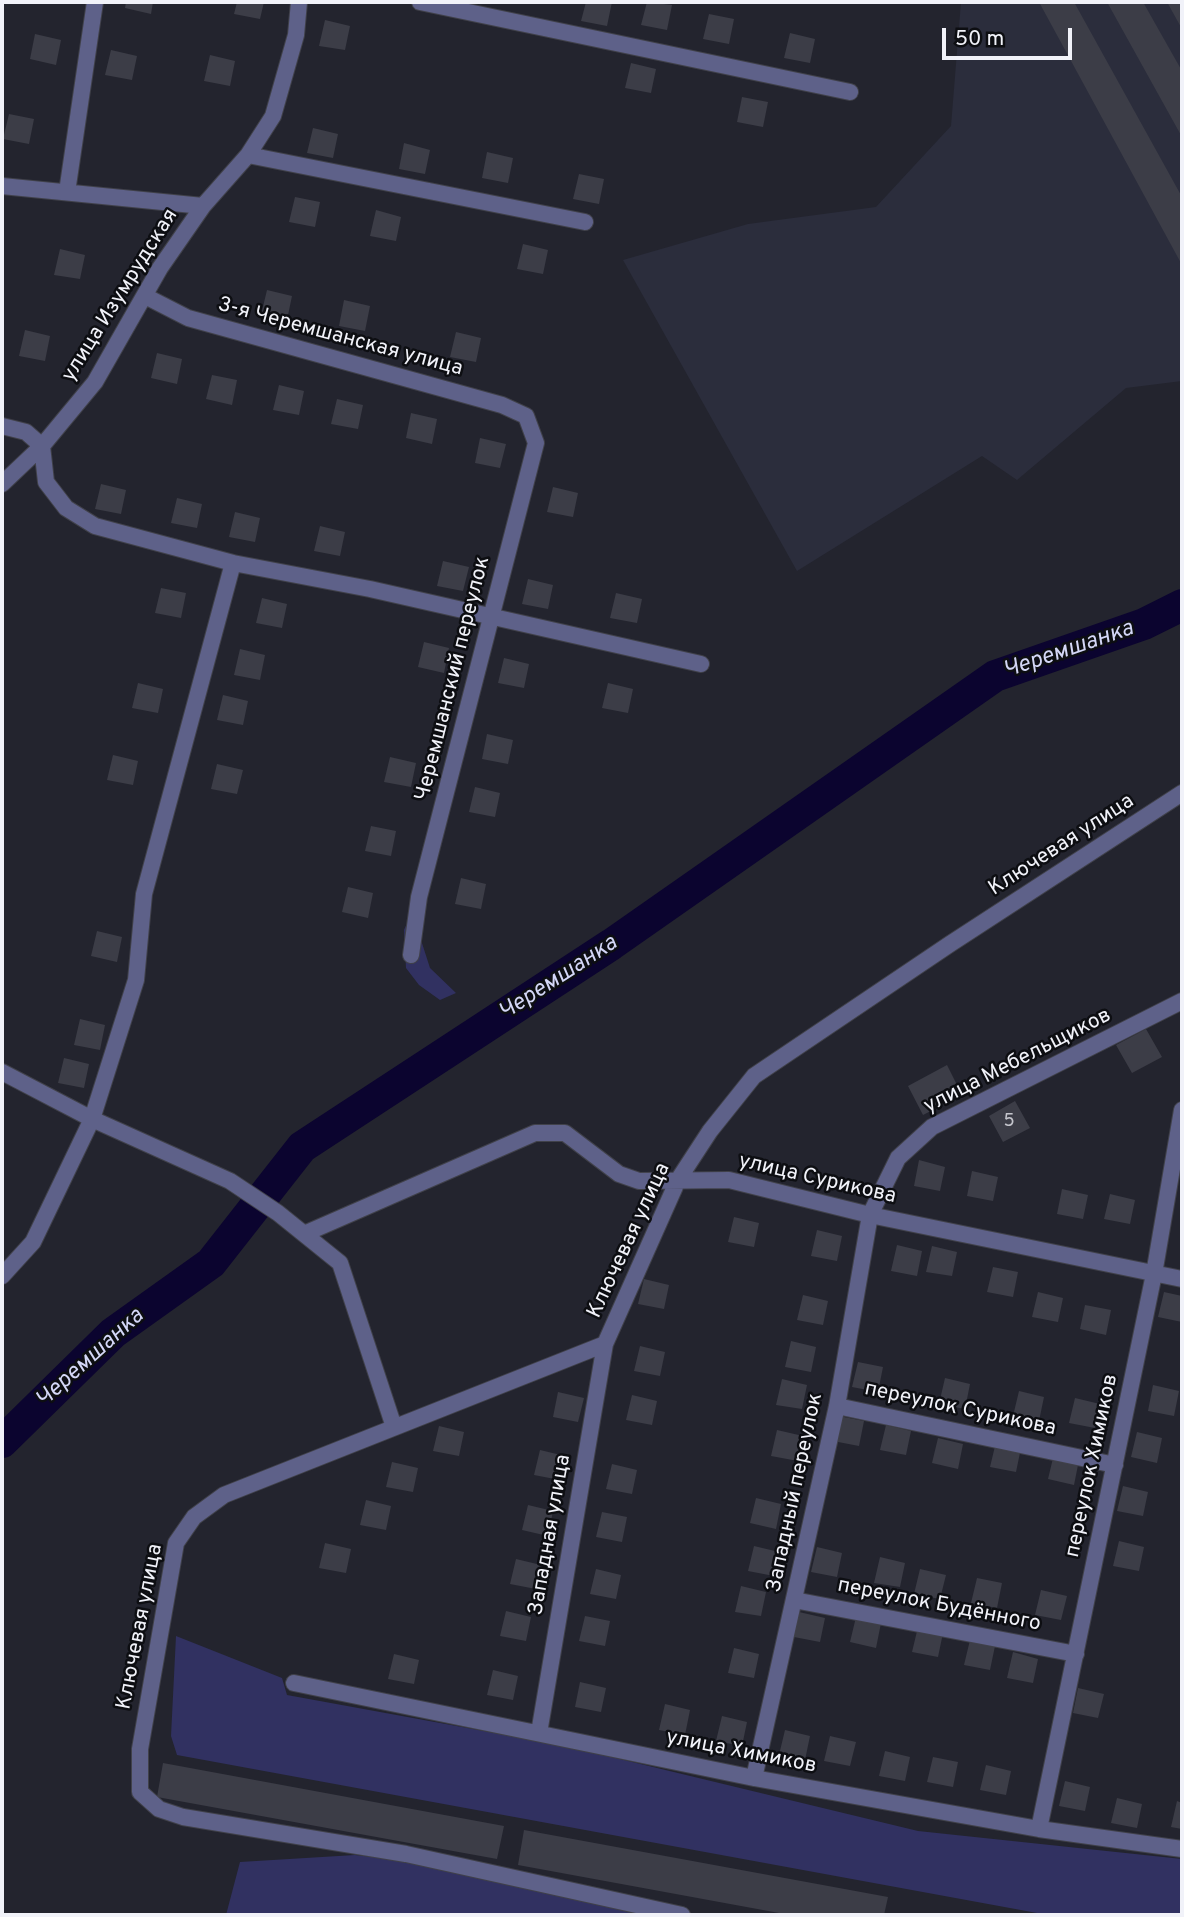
<!DOCTYPE html>
<html>
<head>
<meta charset="utf-8">
<style>
	body { margin:0 }
	#map { position:relative; width:1184px; height:1917px; overflow:hidden; background:#23242e; font-family:Overpass,sans-serif }
	canvas { display:block }
	.frame { position:absolute; inset:0; border:4px solid #f1f2f9; pointer-events:none }
	.scale { position:absolute; left:942px; top:28px; width:130px; height:32px; box-sizing:border-box; border:4px solid #f1f2f9; border-top:0; padding-left:9px; font-size:21px; line-height:24px; white-space:nowrap; color:#f1f2f9; -webkit-text-stroke:5px #0d0e12; paint-order:stroke }
</style>
</head>
<body>
<div id="map">
<canvas width="1184" height="1917"></canvas>
<div class="frame"></div>
<div class="scale">50 m</div>
</div>
<script>
const c = document.querySelector('canvas').getContext('2d');
c.lineJoin = 'round';
function fill(path, color) { c.fillStyle = color; c.fill(path, 'evenodd'); }
const shape = rows => new Path2D(rows.map(r => 'M' + r).join(''));
function stroke(path, color, width, dash) { c.strokeStyle = color; c.lineWidth = width; c.lineCap = dash ? 'butt' : 'round'; c.setLineDash(dash || []); c.stroke(path); }
function label(font, color, halo, rows, align = 'center') {
  c.font = font + ' Overpass,sans-serif'; c.lineWidth = 5; c.setLineDash([]); c.textBaseline = 'middle'; c.strokeStyle = halo; c.fillStyle = color; for (const [text, x, y, turn = 0] of rows) {
    c.save(); c.translate(x, y); c.rotate((+turn || 0) * Math.PI / 180); c.textAlign = isNaN(turn) ? turn : align; if (halo) c.strokeText(text, 0, 0); c.fillText(text, 0, 0); c.restore();
  }
}
const built = shape([
	[961,2,1182,2,1182,381,1126,388,1017,480,982,456,797,571,623,260,748,224,876,207,951,126]
]);
const green = shape([
	[412,912,430,968,456,993,440,1000,419,985,406,968,404,930],
	[176,1636,282,1678,287,1695,566,1746,918,1831,1182,1859,1182,1915,1048,1915,177,1755,171,1736],
	[355,1855,456,1866,641,1915,226,1915,240,1862]
]);
const river = shape([
	[2,1442,113,1333,211,1263,302,1147,612,944,995,676,1144,624,1182,605]
]);
const building = shape([
	[126,2,153,2,151,14,125,8],
	[237,2,264,2,260,19,234,14],
	[586,2,612,2,607,26,581,21],
	[647,2,672,5,667,30,641,25],
	[1039,2,1074,2,1182,197,1182,265],
	[1107,2,1143,2,1182,71,1182,137],
	[1167,2,1182,2,1182,29],
	[709,14,734,19,729,44,703,39],
	[325,20,350,26,345,50,319,46],
	[790,33,815,39,810,63,784,58],
	[35,34,61,40,56,65,30,59],
	[111,50,137,56,132,80,105,75],
	[210,55,235,61,230,86,204,81],
	[631,63,656,69,651,93,625,88],
	[742,97,768,102,763,127,737,122],
	[9,114,34,119,29,144,3,139],
	[313,128,338,134,333,158,307,153],
	[404,143,430,150,425,174,399,169],
	[487,152,513,158,508,183,482,178],
	[579,174,604,179,599,204,573,199],
	[295,197,320,202,315,227,289,222],
	[376,210,401,217,396,241,370,236],
	[523,244,548,250,543,274,517,269],
	[60,249,85,255,80,279,54,275],
	[267,290,292,296,287,320,261,315],
	[344,300,370,306,365,331,339,326],
	[25,330,50,336,45,361,19,356],
	[456,332,481,338,476,362,450,357],
	[157,353,182,359,177,384,151,378],
	[212,375,237,380,232,405,206,399],
	[279,385,304,391,299,415,273,410],
	[337,399,363,405,358,429,331,424],
	[411,413,437,419,432,444,406,438],
	[480,438,506,444,500,468,475,463],
	[101,484,126,490,121,514,95,509],
	[553,487,578,493,573,517,547,512],
	[177,498,202,504,197,528,171,523],
	[235,512,260,518,255,542,229,537],
	[320,526,345,532,340,556,314,551],
	[443,561,469,567,463,591,437,586],
	[528,579,553,585,548,609,522,604],
	[161,588,186,593,181,618,155,613],
	[616,593,642,599,637,623,610,618],
	[262,598,287,604,282,628,256,623],
	[424,642,449,648,444,673,418,667],
	[240,649,265,655,260,680,234,675],
	[504,658,529,664,524,688,498,683],
	[138,683,163,689,158,713,132,708],
	[608,683,633,689,628,713,602,708],
	[223,695,248,701,243,725,217,720],
	[487,734,513,740,508,764,482,759],
	[113,755,138,761,133,785,107,780],
	[390,757,416,763,411,787,384,782],
	[217,764,243,770,237,794,211,789],
	[475,787,500,793,495,817,469,812],
	[371,826,396,831,391,856,365,851],
	[461,878,486,884,481,909,455,904],
	[348,887,373,893,368,918,342,912],
	[97,931,122,937,117,962,91,956],
	[80,1019,105,1025,100,1050,74,1045],
	[1146,1029,1162,1057,1132,1073,1116,1045],
	[64,1058,89,1064,84,1088,58,1083],
	[947,1065,962,1095,923,1115,908,1086],
	[1015,1101,1030,1128,1003,1142,989,1116],
	[919,1160,945,1167,940,1191,914,1186],
	[972,1171,998,1177,993,1201,967,1196],
	[1062,1189,1088,1195,1083,1219,1057,1214],
	[1110,1194,1135,1200,1130,1224,1104,1219],
	[734,1217,759,1223,754,1247,728,1242],
	[817,1230,842,1236,837,1261,811,1256],
	[897,1245,922,1251,917,1276,891,1271],
	[932,1246,957,1252,952,1276,926,1272],
	[993,1267,1018,1272,1013,1297,987,1292],
	[644,1279,669,1285,664,1309,638,1304],
	[1038,1292,1063,1298,1058,1322,1032,1317],
	[1164,1292,1182,1296,1182,1322,1158,1317],
	[803,1295,828,1301,823,1325,797,1320],
	[1085,1305,1111,1310,1106,1335,1080,1329],
	[791,1341,816,1347,811,1372,785,1367],
	[640,1346,665,1352,660,1376,634,1371],
	[858,1362,883,1367,878,1392,852,1387],
	[945,1378,970,1384,965,1409,939,1404],
	[782,1379,807,1385,802,1409,776,1405],
	[1153,1385,1179,1391,1174,1416,1148,1411],
	[1019,1391,1044,1397,1039,1421,1013,1416],
	[558,1392,584,1398,578,1422,553,1417],
	[632,1395,657,1401,652,1425,626,1420],
	[1075,1398,1100,1404,1095,1428,1069,1423],
	[839,1416,864,1421,859,1446,833,1441],
	[886,1425,911,1431,906,1455,880,1450],
	[439,1426,464,1432,459,1456,433,1451],
	[777,1430,803,1436,798,1461,771,1456],
	[1137,1432,1162,1438,1157,1463,1131,1457],
	[938,1438,963,1444,958,1469,932,1463],
	[996,1442,1021,1448,1016,1472,990,1467],
	[540,1450,565,1456,560,1480,534,1475],
	[1054,1454,1079,1460,1074,1485,1048,1479],
	[392,1462,418,1468,413,1492,386,1487],
	[612,1464,637,1470,632,1494,606,1489],
	[1123,1486,1148,1492,1143,1516,1117,1511],
	[756,1498,781,1504,776,1529,750,1523],
	[366,1500,391,1506,386,1530,360,1525],
	[528,1505,553,1511,548,1536,522,1530],
	[602,1512,627,1517,622,1542,596,1537],
	[1119,1541,1144,1547,1139,1571,1113,1566],
	[325,1543,351,1549,346,1573,319,1568],
	[754,1546,779,1552,774,1576,748,1571],
	[817,1547,842,1553,837,1577,811,1572],
	[880,1557,905,1563,900,1587,874,1583],
	[516,1559,541,1565,536,1589,510,1584],
	[596,1569,621,1575,616,1599,590,1594],
	[920,1569,946,1575,940,1599,914,1594],
	[977,1578,1002,1583,997,1608,971,1603],
	[741,1586,766,1592,761,1616,735,1612],
	[1041,1590,1067,1596,1061,1620,1035,1615],
	[506,1611,531,1617,526,1641,500,1636],
	[799,1612,825,1618,820,1642,794,1637],
	[585,1616,610,1621,605,1646,579,1641],
	[856,1617,881,1623,876,1648,850,1642],
	[918,1627,943,1633,938,1657,912,1652],
	[970,1640,995,1646,990,1670,964,1665],
	[734,1648,759,1654,754,1678,728,1673],
	[1013,1652,1038,1659,1033,1683,1007,1678],
	[394,1654,419,1660,414,1684,388,1679],
	[493,1670,518,1676,513,1700,487,1695],
	[580,1682,606,1688,601,1712,575,1707],
	[1078,1688,1104,1694,1098,1718,1073,1713],
	[665,1704,690,1710,685,1735,659,1730],
	[722,1716,747,1722,742,1746,716,1741],
	[785,1730,810,1736,805,1760,779,1755],
	[830,1736,856,1742,850,1766,824,1761],
	[885,1751,910,1757,905,1781,879,1776],
	[933,1757,958,1762,953,1787,927,1782],
	[163,1763,504,1826,497,1859,157,1797],
	[986,1765,1011,1771,1006,1795,980,1790],
	[1065,1781,1090,1787,1085,1811,1059,1806],
	[1117,1798,1142,1804,1137,1828,1111,1823],
	[1177,1801,1182,1803,1182,1829,1171,1827],
	[524,1830,888,1897,884,1915,790,1915,518,1865]
]);
const minor = shape([
	[420,2,850,92],
	[248,155,585,222],
	[2,186,203,206],
	[67,192,95,2],
	[145,296,188,318,502,405,526,416,536,443,419,897,411,955],
	[2,426,26,432,42,446,46,482,66,508,95,526,233,563,370,589,701,664],
	[2,484,42,446,95,382,160,268,203,206,248,155,273,116,296,35,299,2],
	[2,1072,92,1119,230,1181,278,1213,340,1263,394,1427],
	[304,1234,535,1133,565,1133,619,1174,639,1181,729,1180,870,1215,1182,1279],
	[2,1276,33,1242,92,1119,136,980,144,894,233,563],
	[837,1406,1115,1465],
	[794,1600,1076,1654],
	[294,1683,754,1778,1039,1829,1182,1849],
	[539,1733,605,1344],
	[754,1778,837,1406,870,1215,898,1158,932,1127,1182,1001],
	[1039,1829,1154,1274,1182,1110],
	[682,1915,406,1854,183,1817,159,1809,140,1792,140,1749,176,1543,194,1517,224,1495,605,1344,678,1180,710,1131,754,1076,950,944,1182,793]
]);
const numberNames = [
	["5",1009,1122]
];
const streetNames = [
	["улица Изумрудская",121,296,-58],
	["3-я Черемшанская улица",340,338,15],
	["Черемшанский переулок",454,679,-76],
	["Ключевая улица",1062,846,-33],
	["улица Мебельщиков",1018,1062,-27],
	["улица Сурикова",817,1180,13],
	["Ключевая улица",630,1241,-65],
	["переулок Сурикова",960,1410,12],
	["переулок Химиков",1093,1466,-78],
	["Западный переулок",796,1493,-78],
	["Западная улица",551,1535,-80],
	["переулок Будённого",939,1606,11],
	["Ключевая улица",141,1627,-79],
	["улица Химиков",741,1753,11]
];
const waterNames = [
	["Черемшанка",1069,651,-19],
	["Черемшанка",559,979,-33],
	["Черемшанка",91,1359,-42]
];
fill(built, '#2b2d3c');
fill(green, '#313161');
stroke(river, '#0b042f', 32);
fill(building, '#3c3d47');
stroke(minor, '#40414a', 18);
stroke(minor, '#5e6189', 16);
label('18px', '#c4c5cc', null, numberNames);
label('21px', '#f1f2f9', '#0d0e12', streetNames);
label('italic 23px', '#d4d7f7', '#0d0e12', waterNames);
</script>
</body>
</html>
